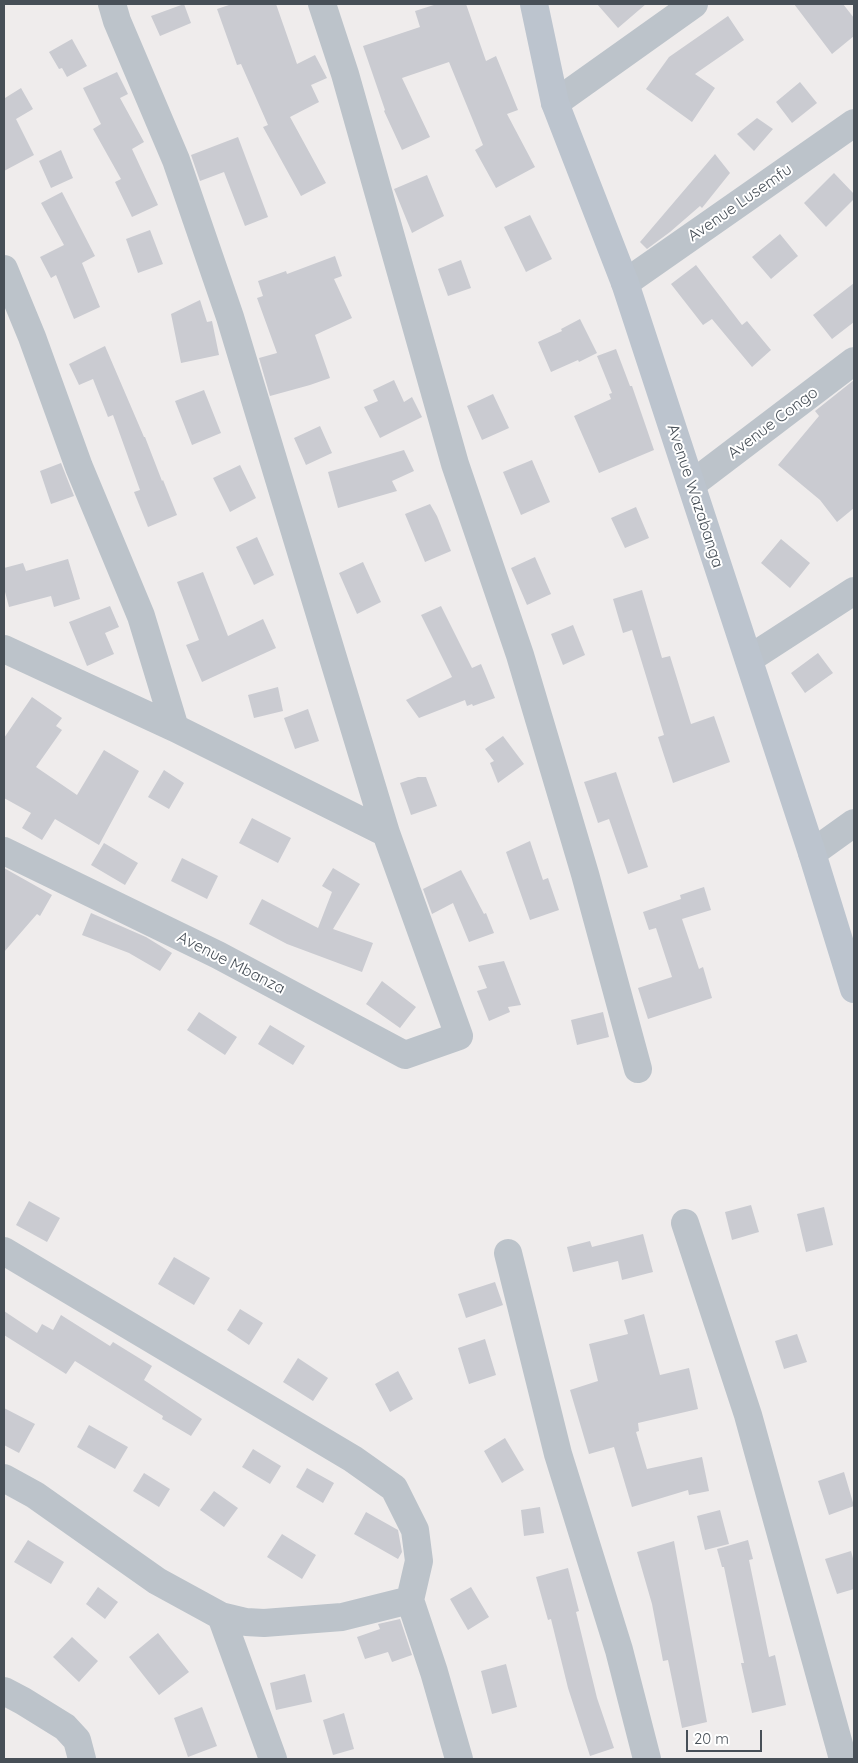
<!DOCTYPE html>
<html>
<head>
<meta charset="utf-8">
<style>
	body { margin:0 }
	#map { position:relative; width:858px; height:1763px; overflow:hidden; background:#efecec; font-family:Quicksand,sans-serif }
	canvas { display:block }
	.frame { position:absolute; inset:0; border:5px solid #474f57; pointer-events:none }
	.scale { position:absolute; left:686px; top:1730px; width:76px; height:22px; box-sizing:border-box; border:2px solid #474f57; border-top:0; padding-left:6px; font-size:15px; line-height:18px; white-space:nowrap; color:#474f57; -webkit-text-stroke:4px #fff; paint-order:stroke }
</style>
</head>
<body>
<div id="map">
<canvas width="858" height="1763"></canvas>
<div class="frame"></div>
<div class="scale">20 m</div>
</div>
<script>
const c = document.querySelector('canvas').getContext('2d');
c.lineJoin = 'round';
function fill(path, color) { c.fillStyle = color; c.fill(path, 'evenodd'); }
const shape = rows => new Path2D(rows.map(r => 'M' + r).join(''));
function stroke(path, color, width, dash) { c.strokeStyle = color; c.lineWidth = width; c.lineCap = dash ? 'butt' : 'round'; c.setLineDash(dash || []); c.stroke(path); }
function label(font, color, halo, rows, align = 'center') {
  c.font = font + ' Quicksand,sans-serif'; c.lineWidth = 4; c.setLineDash([]); c.textBaseline = 'middle'; c.strokeStyle = halo; c.fillStyle = color; for (const [text, x, y, turn = 0] of rows) {
    c.save(); c.translate(x, y); c.rotate((+turn || 0) * Math.PI / 180); c.textAlign = isNaN(turn) ? turn : align; if (halo) c.strokeText(text, 0, 0); c.fillText(text, 0, 0); c.restore();
  }
}
const building = shape([
	[184,4,191,23,160,36,151,16],
	[232,4,276,4,297,64,315,55,327,78,311,85,319,102,290,117,326,183,301,196,263,127,268,125,241,64,237,65,217,9],
	[437,4,466,4,486,61,496,56,518,110,507,114,535,167,496,188,475,150,483,145,449,62,402,78,430,137,402,150,384,111,385,110,363,46,420,27,415,11],
	[597,4,646,4,618,28],
	[794,4,843,4,854,18,854,36,832,54],
	[728,16,744,40,695,74,715,88,692,122,646,89,669,57],
	[72,39,87,66,67,77,62,68,59,69,49,52],
	[117,72,128,94,120,98,144,142,132,149,158,205,132,217,115,182,121,179,93,129,101,124,83,88],
	[800,82,817,103,792,123,776,102],
	[21,88,33,109,16,119,34,155,4,171,4,96,5,98],
	[757,118,773,129,754,151,737,134],
	[238,137,268,217,245,226,224,172,200,181,191,155],
	[61,150,73,178,51,188,39,161],
	[715,154,730,173,702,208,700,206,670,232,647,249,640,242],
	[834,173,854,194,854,199,826,227,804,203],
	[427,175,444,216,412,233,394,189],
	[62,192,95,256,82,263,100,307,74,319,56,275,51,278,40,257,64,245,41,203],
	[530,215,552,259,526,272,504,227],
	[150,230,163,264,138,273,126,239],
	[780,234,798,256,771,279,752,257],
	[335,256,342,276,334,279,352,318,315,335,330,378,310,385,270,396,259,358,277,353,257,298,263,296,258,281,286,271,287,274],
	[461,260,471,288,448,296,438,269],
	[696,265,742,325,747,321,771,350,752,367,712,319,703,325,671,284],
	[854,283,854,322,832,339,813,315],
	[200,300,207,322,212,321,219,355,181,363,171,314],
	[580,319,597,353,579,362,578,360,551,372,538,342,562,331,561,329],
	[105,346,144,437,145,437,162,481,163,480,177,515,148,527,134,492,140,490,113,415,108,417,93,379,79,385,69,364],
	[616,349,630,386,632,386,654,450,599,473,574,416,611,399,609,394,612,393,597,356],
	[394,380,404,402,412,397,422,417,380,438,364,407,378,401,373,390],
	[854,380,854,508,837,522,820,500,778,465,819,416,815,411],
	[204,390,221,433,192,445,175,401],
	[493,394,509,428,482,440,467,406],
	[320,426,332,453,306,465,294,438],
	[404,450,414,471,392,481,397,491,338,508,328,472],
	[532,460,550,502,521,515,503,472],
	[61,463,74,496,51,504,40,471],
	[240,465,256,498,230,512,213,478],
	[430,504,437,516,451,551,425,562,405,514],
	[636,507,649,538,625,548,611,518],
	[257,537,274,575,254,585,236,547],
	[781,539,810,563,790,588,761,563],
	[535,557,551,594,527,605,511,568],
	[68,559,80,599,54,607,51,596,9,607,4,588,4,568,23,563,26,571],
	[363,562,381,602,357,614,339,573],
	[203,572,228,636,263,619,276,648,202,682,186,645,199,640,177,582],
	[642,590,662,658,670,656,691,724,714,716,730,762,673,783,658,737,664,735,632,630,623,633,613,599],
	[110,606,119,627,105,633,114,654,87,666,69,622],
	[441,606,472,668,481,664,495,698,473,706,472,704,467,706,465,700,419,718,406,700,452,677,421,615],
	[573,625,585,655,563,665,551,634],
	[818,653,833,673,805,693,791,673],
	[278,687,283,711,254,718,248,695],
	[32,697,62,718,56,726,62,730,36,767,77,795,104,750,139,771,99,845,55,819,42,840,22,828,31,813,4,798,4,738],
	[308,709,319,741,295,749,284,718],
	[503,736,524,764,498,783,490,763,494,761,485,749],
	[164,770,184,783,169,809,148,797],
	[616,772,648,867,628,874,609,819,598,823,584,782],
	[418,777,426,777,437,806,411,815,400,783],
	[252,818,291,838,278,863,239,843],
	[530,841,543,880,548,878,559,910,530,920,506,852],
	[104,843,138,863,125,885,91,865],
	[182,858,218,876,207,899,171,881],
	[4,868,52,895,40,916,37,914,4,952],
	[333,868,360,884,333,929,373,943,362,972,287,944,249,924,262,899,318,928,332,892,322,886],
	[461,870,484,914,486,913,494,933,469,942,453,903,432,914,423,889],
	[704,887,711,910,682,919,699,969,703,967,712,998,648,1019,638,988,672,977,656,928,649,930,643,912,681,899,680,895],
	[91,913,146,937,172,953,160,971,129,953,82,935],
	[504,961,521,1005,508,1007,510,1012,489,1021,477,991,487,988,478,966],
	[382,981,416,1007,400,1028,366,1004],
	[199,1012,237,1037,225,1055,187,1030],
	[603,1012,609,1037,577,1045,571,1020],
	[270,1025,305,1046,293,1065,258,1044],
	[29,1201,60,1218,47,1242,16,1225],
	[751,1205,759,1232,732,1240,725,1212],
	[824,1207,833,1245,806,1252,797,1214],
	[643,1234,653,1272,622,1280,618,1261,573,1272,567,1247,590,1241,592,1247],
	[174,1257,210,1278,194,1305,158,1284],
	[495,1282,503,1305,466,1318,458,1294],
	[240,1309,263,1323,249,1345,227,1330],
	[4,1311,37,1333,42,1324,53,1330,61,1315,110,1346,113,1342,152,1366,144,1380,202,1419,191,1436,162,1419,163,1416,75,1361,66,1374,4,1335],
	[644,1314,660,1375,689,1368,698,1409,638,1423,639,1431,636,1432,647,1469,702,1457,709,1491,689,1495,688,1490,632,1507,614,1447,589,1454,570,1390,598,1381,589,1344,628,1334,624,1320],
	[797,1334,807,1362,784,1369,775,1341],
	[485,1339,496,1375,469,1384,458,1348],
	[298,1358,328,1378,313,1401,283,1382],
	[398,1371,413,1399,390,1412,375,1384],
	[4,1408,35,1424,19,1453,4,1445],
	[89,1425,128,1447,115,1469,77,1447],
	[505,1438,524,1470,502,1483,484,1451],
	[253,1449,281,1466,270,1484,242,1467],
	[307,1468,334,1483,323,1503,296,1487],
	[844,1472,854,1506,829,1515,818,1481],
	[144,1473,170,1489,159,1507,133,1491],
	[214,1491,238,1508,224,1527,200,1510],
	[540,1507,544,1533,524,1536,521,1510],
	[720,1510,729,1544,705,1550,697,1516],
	[366,1512,398,1530,402,1552,398,1559,354,1534],
	[282,1534,316,1555,302,1579,267,1557],
	[28,1540,64,1562,51,1584,14,1562],
	[748,1540,753,1559,749,1560,769,1657,775,1655,786,1705,752,1713,741,1663,744,1663,724,1567,722,1567,717,1549],
	[674,1541,707,1722,682,1728,668,1660,663,1661,652,1604,637,1552],
	[851,1551,854,1562,854,1589,837,1594,825,1559],
	[568,1568,579,1611,576,1612,597,1698,614,1748,590,1756,568,1688,551,1619,548,1620,536,1577],
	[98,1587,118,1602,105,1619,86,1604],
	[471,1587,489,1617,468,1630,450,1599],
	[400,1619,412,1655,392,1662,388,1652,365,1659,357,1637,380,1629,378,1624],
	[158,1633,189,1672,159,1695,129,1657],
	[72,1637,98,1661,79,1682,53,1657],
	[506,1664,517,1707,492,1714,481,1671],
	[305,1674,312,1702,276,1710,270,1683],
	[202,1707,217,1746,188,1757,174,1718],
	[344,1713,354,1749,333,1755,323,1720]
]);
const street = shape([
	[322,4,345,74,455,464,520,655,585,874,638,1069],
	[555,103,694,4],
	[4,269,32,337,79,467,141,616,175,728],
	[625,283,854,123],
	[692,484,854,361],
	[4,649,175,728,386,833],
	[749,659,854,591],
	[4,851,218,955,405,1055,459,1036,386,833,230,317,176,160,117,21,112,4],
	[812,853,854,823],
	[685,1223,748,1415,843,1759],
	[4,1251,353,1459,394,1488,415,1530,419,1561,410,1600,434,1672,459,1759],
	[508,1253,558,1454,619,1650,647,1759],
	[4,1478,35,1495,157,1581,221,1616,273,1759],
	[221,1616,246,1622,264,1623,342,1617,410,1600],
	[4,1691,23,1701,65,1727,77,1740,82,1759]
]);
const secondary = shape([
	[534,4,555,103,625,283,812,853,854,989]
]);
const streetNames = [
	["Avenue Lusemfu",740,203,-35],
	["Avenue Congo",773,423,-37],
	["Avenue Wazabanga",695,496,72],
	["Avenue Mbanza",231,963,27]
];
fill(building, '#cacbd1');
stroke(street, '#bcc3ca', 28);
stroke(secondary, '#bcc4ce', 28);
label('16px', '#474f57', '#fff', streetNames);
</script>
</body>
</html>
